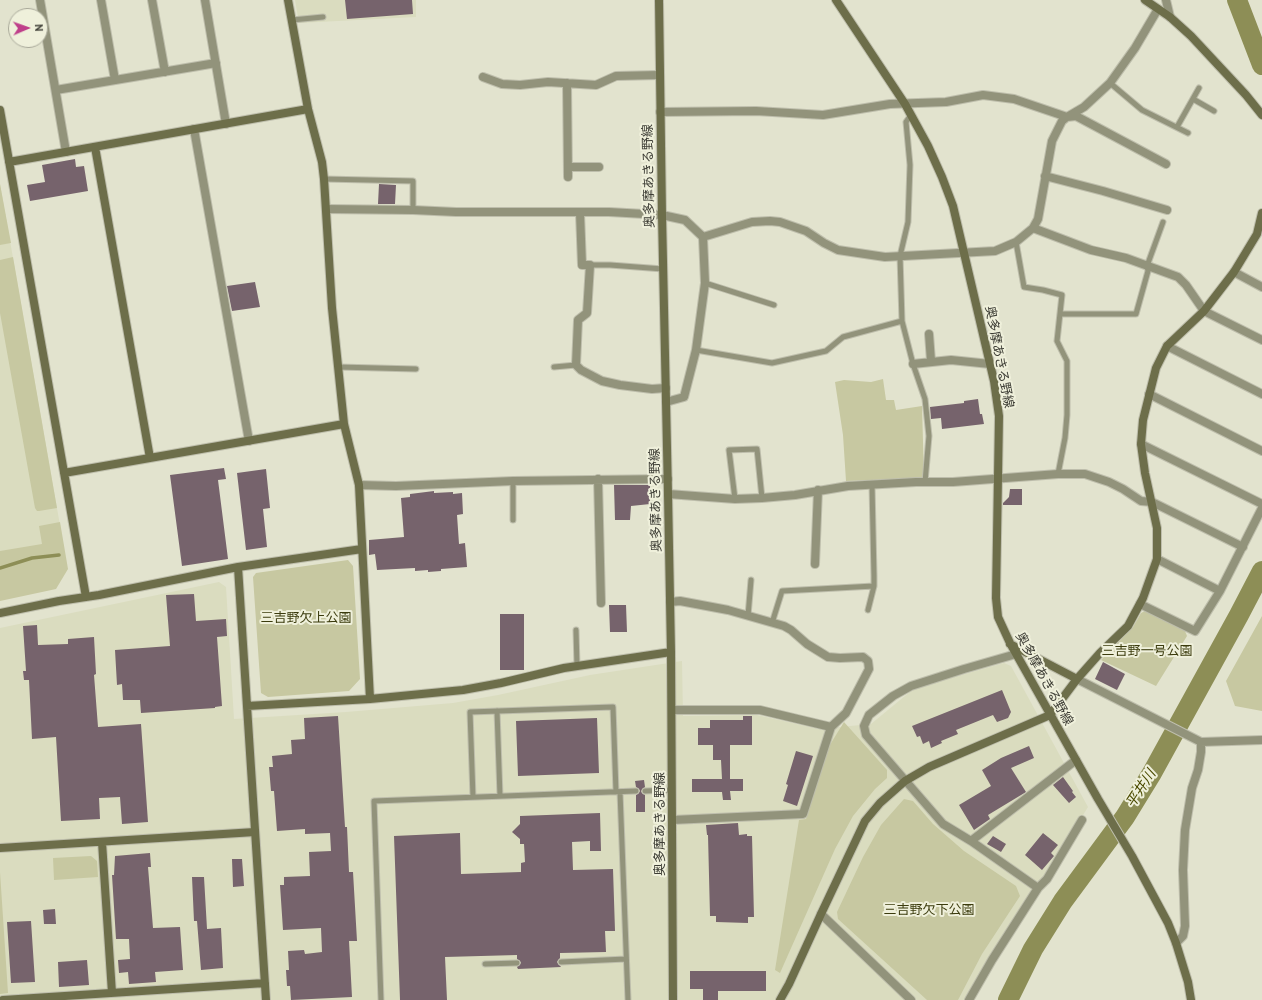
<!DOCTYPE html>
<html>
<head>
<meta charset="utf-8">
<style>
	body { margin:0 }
	#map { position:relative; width:1262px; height:1000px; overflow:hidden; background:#e2e3ce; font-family:"PT Sans",sans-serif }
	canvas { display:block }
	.north { position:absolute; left:8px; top:8px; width:40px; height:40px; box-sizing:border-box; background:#eff0db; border:1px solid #a8a899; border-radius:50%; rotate:88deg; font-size:11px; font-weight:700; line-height:16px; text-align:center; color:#3d3d35 }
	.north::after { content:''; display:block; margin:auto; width:14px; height:18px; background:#bf3f8a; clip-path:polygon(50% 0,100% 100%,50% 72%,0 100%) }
</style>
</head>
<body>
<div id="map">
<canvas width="1262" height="1000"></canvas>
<div class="north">N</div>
</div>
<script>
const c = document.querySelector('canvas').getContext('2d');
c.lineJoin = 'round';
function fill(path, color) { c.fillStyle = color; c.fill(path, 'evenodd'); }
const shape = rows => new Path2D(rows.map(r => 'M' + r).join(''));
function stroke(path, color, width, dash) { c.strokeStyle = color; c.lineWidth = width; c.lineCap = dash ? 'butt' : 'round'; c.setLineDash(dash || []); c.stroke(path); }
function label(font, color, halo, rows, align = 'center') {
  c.font = font + ' "PT Sans","Noto Sans JP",sans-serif'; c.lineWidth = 4; c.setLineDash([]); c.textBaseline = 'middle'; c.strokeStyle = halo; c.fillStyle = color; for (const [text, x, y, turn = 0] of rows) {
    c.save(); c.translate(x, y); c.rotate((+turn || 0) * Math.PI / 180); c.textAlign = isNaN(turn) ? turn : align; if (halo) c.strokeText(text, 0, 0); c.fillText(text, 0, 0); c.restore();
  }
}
const built = shape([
	[295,0,416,0,416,17,299,23],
	[0,184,64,548,0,559],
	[219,582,226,587,234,719,346,712,453,703,498,695,590,675,682,661,683,716,757,715,819,729,871,724,911,691,937,682,1004,663,1011,666,1088,807,969,1000,0,1000,0,628]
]);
const green = shape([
	[0,184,11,243,0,245],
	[13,257,57,508,39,511,37,511,35,508,0,313,0,260],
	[883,379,886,400,894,400,896,410,922,406,924,478,846,481,843,435,835,382,844,380,871,382],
	[60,522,68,569,56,589,0,601,0,551,42,544,39,526],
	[348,560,353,566,360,679,349,691,268,697,261,693,253,577,256,573],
	[1147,610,1185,631,1187,636,1156,686,1101,660,1133,627,1141,613],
	[1262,616,1262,711,1235,706,1226,681],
	[844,722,887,770,887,778,875,789,853,816,835,849,780,973,775,970,799,820,806,819,828,748],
	[904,799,913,801,933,824,964,851,1016,886,1020,896,982,954,958,1000,927,1000,838,919,837,912,863,857,881,825],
	[91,856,97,861,98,877,54,880,53,858],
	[0,872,8,993,0,994]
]);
const stream = shape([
	[0,568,32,558,59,555]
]);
const river = shape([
	[1237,0,1262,65],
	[1008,1000,1033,949,1063,901,1125,817,1152,773,1239,615,1262,571]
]);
const building = shape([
	[345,0,412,0,413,14,347,19],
	[75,159,76,167,84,166,88,191,30,201,27,185,45,182,42,165],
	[379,184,396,185,395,204,378,204],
	[255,282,260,307,232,311,227,286],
	[978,399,980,414,982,414,984,424,942,429,941,418,931,419,930,407,964,403,964,401],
	[224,468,226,479,218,480,228,559,182,566,170,475],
	[266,469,270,508,263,509,267,547,246,550,237,473],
	[614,485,650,485,650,504,631,506,630,520,615,520],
	[1010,489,1022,489,1022,505,1003,505,1003,503,1009,497],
	[434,491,434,493,453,492,453,494,462,493,463,514,457,515,459,544,465,543,467,567,441,569,441,571,428,572,428,570,415,571,415,568,377,570,375,554,369,555,369,540,404,537,401,498,410,497,410,494],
	[194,594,196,621,226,619,227,636,217,637,222,706,215,707,215,708,141,713,140,700,123,700,122,684,117,685,115,650,170,646,166,595],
	[609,605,626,605,627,632,610,632],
	[500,614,524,614,524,670,500,670],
	[37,625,38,645,68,644,68,639,94,637,96,674,94,675,98,727,141,724,148,822,122,824,120,797,99,798,100,819,61,821,56,737,32,739,29,680,24,680,23,671,26,671,23,626],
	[1103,662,1125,674,1117,690,1095,679],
	[1002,690,1011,712,1008,718,997,722,993,715,956,730,958,734,941,741,942,743,931,748,929,741,923,744,920,736,917,737,912,726],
	[338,716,345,827,347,827,349,872,353,872,357,941,349,941,352,997,291,1000,290,986,287,986,286,970,289,970,288,951,304,950,305,954,322,952,321,928,283,930,280,885,284,885,284,877,310,876,309,852,331,851,330,833,305,834,305,829,277,831,274,791,271,791,269,767,273,767,272,756,292,754,291,740,305,739,304,718],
	[743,716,752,716,752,745,730,745,730,779,743,779,743,791,730,791,731,800,723,800,722,792,692,792,692,779,722,779,721,760,713,760,713,745,698,745,698,728,710,728,710,720,743,720],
	[597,718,599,773,518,776,516,721],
	[1029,746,1034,758,1011,768,1026,792,988,815,990,819,974,830,959,805,991,786,982,770,1001,758],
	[796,751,813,756,797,806,783,801,788,785,786,784],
	[1063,777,1073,791,1072,792,1076,797,1069,803,1053,785],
	[644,780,645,787,641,791,642,793,645,795,645,812,636,812,636,795,638,794,640,791,639,789,636,787,635,781],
	[600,813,601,851,590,851,590,841,572,842,573,870,613,869,615,931,605,931,606,952,560,953,560,958,557,962,561,967,518,969,517,967,521,963,520,961,517,959,517,955,445,957,447,1000,400,1000,394,836,460,833,461,874,521,872,521,863,525,862,524,844,520,844,520,839,512,832,520,824,520,816],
	[738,823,739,835,747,834,747,836,752,836,754,917,748,917,748,923,716,922,716,916,710,916,708,835,707,835,706,825],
	[1043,833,1058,845,1051,853,1054,856,1042,870,1025,855],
	[993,836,1006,844,1001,852,987,844],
	[150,853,151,867,148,867,153,928,180,927,183,970,155,972,156,982,129,984,128,972,119,973,118,960,130,959,129,939,116,939,112,875,114,875,115,856],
	[232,859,242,859,244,886,233,887],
	[192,877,204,877,207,929,221,928,223,968,201,970,197,921,194,921],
	[55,909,56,924,44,924,43,910],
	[31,921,35,982,11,983,7,922],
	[87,960,89,985,59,987,58,962],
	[690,971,766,971,766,991,718,991,718,1000,703,1000,703,989,690,989]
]);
const lane = shape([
	[292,20,323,17],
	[1110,83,1142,110,1188,133],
	[1193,99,1214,111],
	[911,115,906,122,910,165,908,222,900,256,902,321,913,364,925,399,929,436,925,482],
	[1177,127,1199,88],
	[324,179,413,181,413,210],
	[1016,242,1024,287,1043,290,1062,295,1057,341,1067,361,1067,415,1065,438,1058,474],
	[590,265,610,265,663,269],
	[705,283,774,305],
	[1060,314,1136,314,1148,271,1147,266,1163,222],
	[696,350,772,363,826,351,843,337,902,321],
	[338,367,416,369],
	[554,367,576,365],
	[735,499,729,450,757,449,762,498],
	[513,520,513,481],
	[868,610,874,586,874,576,872,485],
	[748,616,751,580],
	[772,623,782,591,874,586],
	[576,630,577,666],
	[497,711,500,796],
	[645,791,671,790],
	[620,792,628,1000],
	[473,797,470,712,613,707,616,792],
	[561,962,626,959],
	[485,964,517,963],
	[381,1000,374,801,636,791]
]);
const street = shape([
	[40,0,66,152],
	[101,0,115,80],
	[152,0,165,72],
	[205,0,226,124],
	[1166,0,1170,17],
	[483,77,502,84,520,85,548,82,596,85,616,76,659,75],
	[567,83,568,177],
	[56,90,216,63],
	[660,112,756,111,823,115,890,104,946,102,983,95,1014,99,1067,117,1076,116,1166,164],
	[194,129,249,441],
	[568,167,599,167],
	[1045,176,1103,191,1167,210],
	[326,209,413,210,456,212,609,212,662,215,685,220,703,237,752,222,770,221,780,222,806,231,824,243,838,250,885,257,995,251,1016,242,1033,228,1091,250,1126,258,1178,277,1186,285,1204,311,1262,340],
	[580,213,582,265,590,265,587,313,578,320,576,365,581,370,602,381,620,385,652,389,666,388],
	[1033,228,1038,219,1052,141,1062,121,1067,117,1084,107,1110,83,1135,48,1158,9],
	[1234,272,1262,287],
	[929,334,931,361],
	[1167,346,1262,394],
	[913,364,951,360,990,364],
	[1149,394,1262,451],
	[666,402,684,397,696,350,705,283,703,237],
	[1141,444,1262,504],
	[598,479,601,603],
	[359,485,396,486,513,481,668,479],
	[668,494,735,499,762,498,795,495,848,486,916,482,953,482,1058,474,1085,474,1109,482,1123,489,1141,501,1152,502,1243,547],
	[1157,559,1220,591],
	[815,564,818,490],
	[670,602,680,601,728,610,784,626,791,630,807,644,828,657,840,658,863,657,868,661,869,669,846,713,831,727,803,814,672,820],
	[1140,604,1195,631,1220,591,1262,508],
	[1016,654,964,669,911,686,893,696,869,715,864,726,866,735,943,824,971,841,1038,888],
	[1077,679,1201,742,1262,740],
	[672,710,760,710,831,727],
	[971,841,1076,760],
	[821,914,911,1000],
	[1176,943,1183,936,1185,926,1183,870,1185,830,1192,788,1198,770,1201,752,1201,742],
	[969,1000,992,960,1038,888,1047,879,1082,820]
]);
const secondary = shape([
	[288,0,308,109,322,162,324,179,332,308,344,424,359,485,370,699],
	[659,0,662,215,668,494,671,652,673,1000],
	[836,0,905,104,928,146,942,177,953,206,994,381,999,416,996,598,998,617,1010,643,1098,799,1132,856,1168,923,1176,943,1188,982,1191,1000],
	[1145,0,1170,17,1191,36,1246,95,1262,115],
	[0,110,86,597],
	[95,147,150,458],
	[9,162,308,109],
	[64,473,344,424],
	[238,567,266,1000],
	[0,613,59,601,99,595,238,567,362,549],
	[1010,644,1077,679],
	[247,706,370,699,463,690,501,683,564,668,671,652],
	[102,842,112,993],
	[0,848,255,832],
	[3,1000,265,983],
	[780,1000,789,984,821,914,865,821,880,803,905,781,929,767,1050,715,1077,679,1100,653,1128,626,1143,598,1157,559,1157,528,1145,473,1141,444,1143,420,1156,368,1167,346,1204,311,1234,272,1257,234,1262,213]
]);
const streetNames = [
	["奥多摩あきる野線",649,176,-91],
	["奥多摩あきる野線",999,357,79],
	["奥多摩あきる野線",656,500,-91],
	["奥多摩あきる野線",1044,679,61],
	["奥多摩あきる野線",660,824,-90]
];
const parkNames = [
	["三吉野欠上公園",306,618],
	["三吉野一号公園",1147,651],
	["三吉野欠下公園",929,910]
];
const waterNames = [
	["平井川",1141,789,-57]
];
fill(built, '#dadcbf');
fill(green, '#c7c8a1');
stroke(stream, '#8d8e56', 3.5);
stroke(river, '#8d8e56', 20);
fill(building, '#76636c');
stroke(lane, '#bebeac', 7);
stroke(street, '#bebeac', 10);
stroke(secondary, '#bebeac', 10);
stroke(lane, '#92937b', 5);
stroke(street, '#92937b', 8);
stroke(secondary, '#6d6e4a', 8);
label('13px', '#3d3d35', '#eff0db', streetNames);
label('13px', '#3b3b0d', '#eff0db', parkNames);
label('italic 14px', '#4a4a00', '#eff0db', waterNames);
</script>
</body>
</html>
